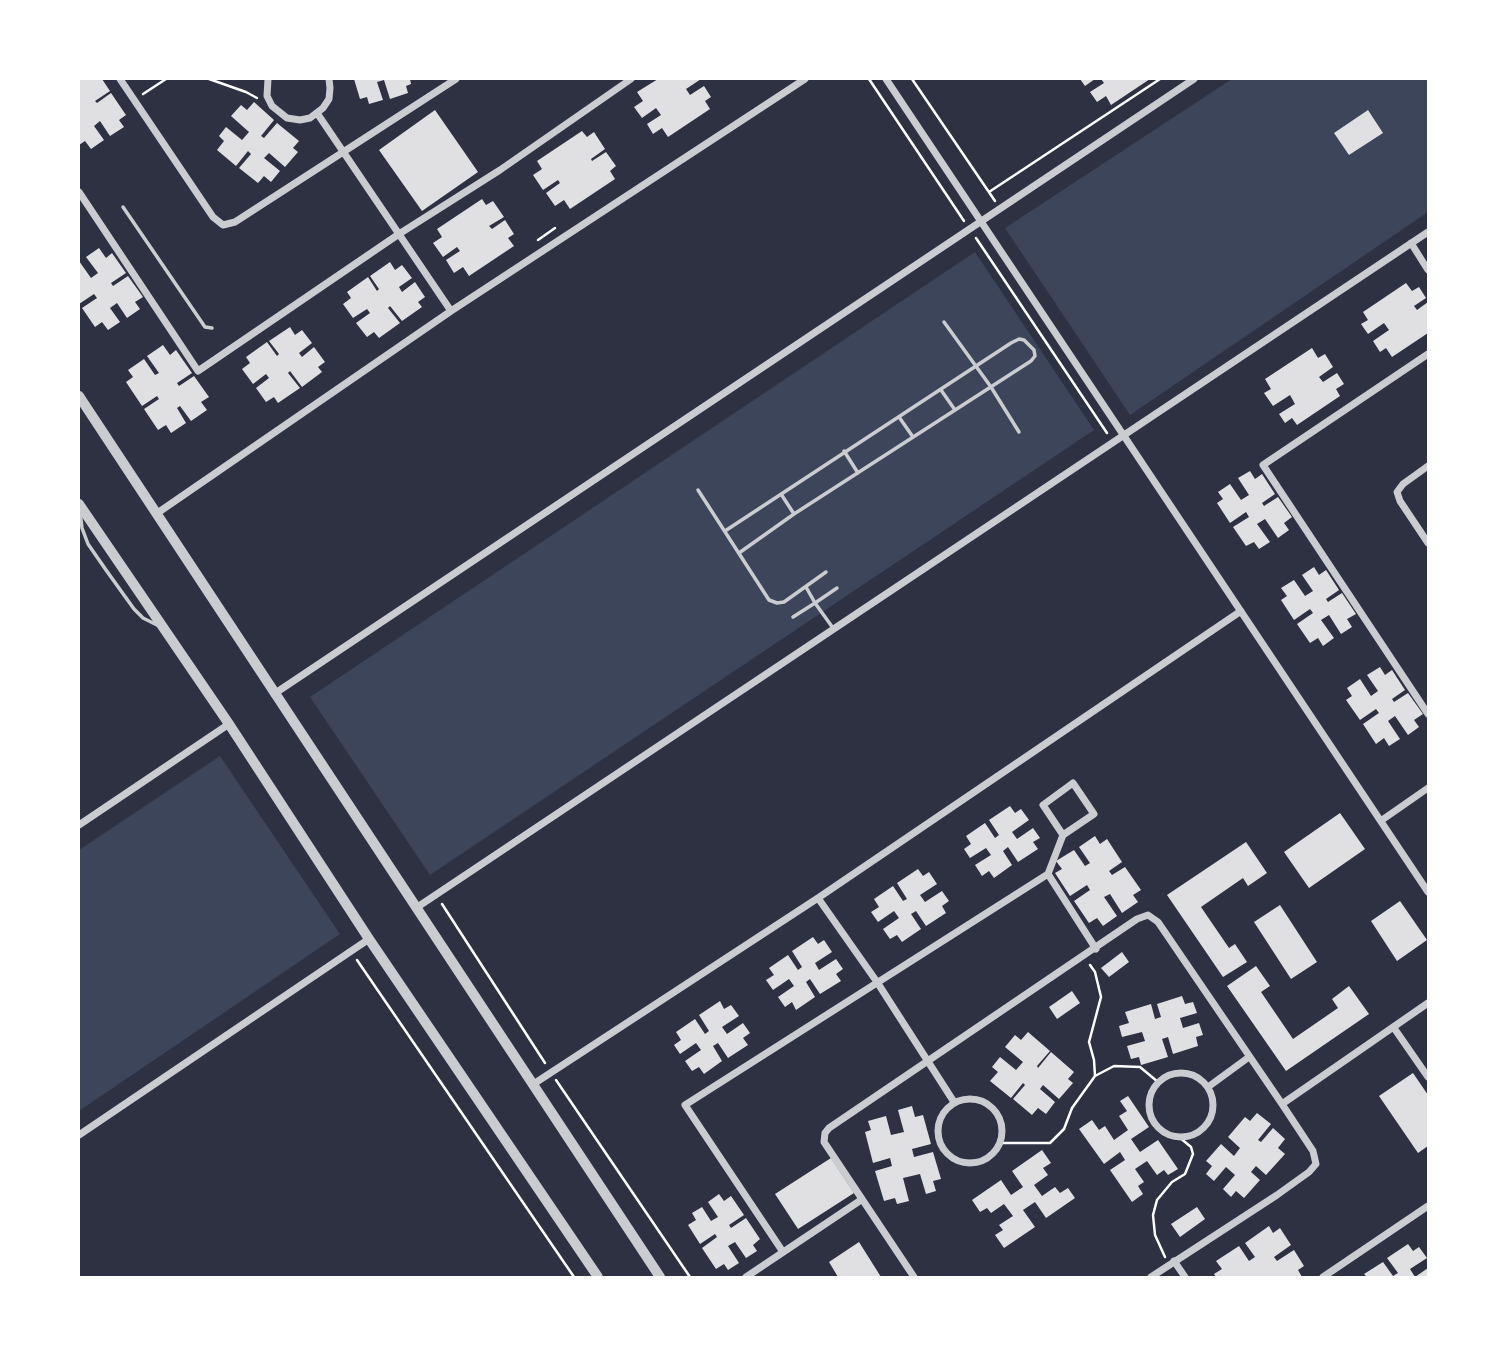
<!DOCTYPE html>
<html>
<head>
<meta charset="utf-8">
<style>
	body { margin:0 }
	#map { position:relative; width:1507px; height:1356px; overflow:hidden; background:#2d3142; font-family:"Crimson Pro",serif }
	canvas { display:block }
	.frame { position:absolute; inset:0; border:80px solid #fff; pointer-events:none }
</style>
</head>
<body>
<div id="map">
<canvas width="1507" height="1356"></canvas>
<div class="frame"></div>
</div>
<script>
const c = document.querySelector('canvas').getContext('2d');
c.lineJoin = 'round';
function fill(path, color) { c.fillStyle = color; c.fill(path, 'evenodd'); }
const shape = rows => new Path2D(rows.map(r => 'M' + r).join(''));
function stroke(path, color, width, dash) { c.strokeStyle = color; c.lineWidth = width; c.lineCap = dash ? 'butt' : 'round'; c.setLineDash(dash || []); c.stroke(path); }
const green = shape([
	[1232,79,1428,79,1428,212,1130,415,1005,228],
	[975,252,1094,430,430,875,310,697],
	[220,756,340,934,79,1111,79,850]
]);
const building = shape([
	[79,79,102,79,110,91,95,101,97,103,111,93,126,115,119,120,124,127,110,136,100,121,94,126,104,140,91,149,85,141,79,145],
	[354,79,410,79,411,84,406,86,408,93,390,99,384,80,377,82,383,100,369,104,367,97,360,99],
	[658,79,701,79,686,89,690,95,704,86,711,97,705,101,710,109,668,137,662,128,653,134,647,124,661,115,656,108,642,118,634,107,643,101,637,92],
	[1080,79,1095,79,1085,86],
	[1101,79,1150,79,1111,105,1106,96,1097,102,1090,92,1104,83],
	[254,102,274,120,261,136,264,138,277,123,299,141,293,148,298,152,285,167,269,153,264,158,280,171,271,182,264,176,258,183,239,168,251,154,248,151,236,166,217,150,224,141,219,136,226,127,242,140,249,132,231,116,241,105,247,110],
	[435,110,478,172,422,211,379,150],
	[1368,110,1383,133,1349,155,1334,133],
	[582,131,587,137,594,132,605,149,591,159,592,161,606,152,616,166,610,171,615,179,570,209,564,200,555,206,546,193,560,183,558,180,543,190,533,175,542,169,537,161],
	[482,199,486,205,493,201,504,217,489,226,492,229,505,220,514,234,508,238,514,246,469,276,463,267,454,273,446,260,460,251,457,247,443,257,433,243,442,237,437,229],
	[99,248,106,258,112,253,126,273,111,283,113,286,128,276,143,297,135,302,140,309,127,318,117,303,110,308,120,322,108,330,102,322,95,327,82,308,97,298,94,294,79,304,79,261,91,278,98,273,86,257],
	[390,262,395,270,402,265,412,278,399,287,402,292,415,282,425,297,418,302,422,307,402,321,390,306,388,308,400,323,379,338,374,332,367,337,356,323,370,313,367,309,353,318,343,304,351,298,347,292,368,277,377,291,379,289,370,276],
	[1406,283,1412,291,1419,287,1426,298,1414,306,1417,310,1428,302,1428,333,1392,357,1386,348,1380,352,1373,341,1389,330,1384,323,1368,334,1361,324,1368,320,1363,312],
	[290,327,295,335,302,330,312,343,299,353,302,357,314,347,325,362,318,367,322,372,302,387,290,371,288,373,300,388,278,403,274,397,266,402,256,388,269,378,266,374,253,384,242,369,250,363,246,357,267,342,277,356,279,354,269,341],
	[163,345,170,355,176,350,192,373,177,383,179,386,194,376,209,397,201,402,207,410,191,421,180,406,177,408,186,423,171,433,166,425,158,430,144,409,159,399,157,396,142,406,126,382,133,377,128,370,144,359,155,375,159,373,147,356],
	[1312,348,1318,358,1325,354,1333,367,1319,377,1323,382,1337,373,1344,384,1336,389,1340,396,1297,425,1292,418,1285,423,1279,414,1295,404,1290,395,1273,406,1264,393,1271,389,1265,379],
	[1250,471,1255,479,1262,474,1275,494,1262,503,1264,506,1278,497,1292,517,1284,523,1289,530,1278,538,1265,519,1257,524,1270,542,1259,549,1254,542,1246,546,1233,527,1249,517,1246,512,1230,523,1217,503,1223,499,1218,492,1230,484,1241,500,1249,495,1238,478],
	[1314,567,1319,575,1326,570,1339,590,1326,599,1328,602,1342,593,1356,614,1347,619,1352,627,1341,634,1329,615,1321,620,1334,638,1323,646,1318,638,1310,643,1297,624,1313,613,1310,609,1294,620,1281,600,1287,596,1281,588,1294,580,1305,596,1313,591,1302,575],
	[1380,667,1385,675,1392,670,1405,690,1392,699,1394,702,1408,693,1423,714,1414,720,1419,727,1408,735,1395,716,1388,721,1400,739,1389,746,1384,738,1376,744,1363,724,1379,713,1376,709,1360,720,1346,700,1352,696,1347,688,1360,679,1371,696,1378,691,1367,675],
	[1010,806,1015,813,1021,809,1029,820,1012,832,1017,839,1033,828,1040,838,1033,842,1038,849,1018,862,1008,847,1003,851,1012,865,994,878,989,871,982,876,975,865,991,855,986,848,970,858,964,849,971,844,966,836,985,823,995,838,999,835,989,820],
	[1340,813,1365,849,1309,888,1284,852],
	[1095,836,1100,844,1107,839,1122,862,1109,871,1112,875,1125,867,1141,890,1133,895,1138,902,1122,913,1110,894,1104,897,1117,916,1103,926,1097,918,1089,923,1074,901,1090,890,1087,885,1070,896,1055,873,1062,869,1056,861,1074,850,1085,866,1090,863,1079,847],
	[1246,842,1267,873,1248,886,1243,878,1201,907,1229,948,1235,944,1247,962,1223,977,1167,895],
	[918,869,923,876,929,872,937,884,920,895,925,902,942,891,949,901,942,906,946,913,926,926,916,911,911,914,921,929,902,942,897,935,890,939,883,929,899,918,894,911,878,922,871,912,879,907,874,899,893,886,903,901,907,899,897,883],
	[1400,901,1427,940,1397,961,1371,921],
	[1280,905,1317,962,1291,979,1254,922],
	[813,937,818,944,824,940,832,952,815,963,819,970,836,959,843,969,836,974,841,981,820,994,810,979,806,982,815,997,796,1010,792,1002,785,1007,778,997,794,986,789,979,773,990,766,980,774,975,769,968,788,955,798,970,802,967,792,951],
	[1122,952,1129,962,1109,977,1101,968],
	[1256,966,1270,986,1261,992,1293,1039,1338,1008,1332,999,1349,986,1369,1014,1286,1071,1227,986],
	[1072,991,1080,1003,1057,1019,1049,1007],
	[1182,996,1185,1004,1193,1002,1197,1013,1180,1018,1183,1028,1199,1023,1203,1035,1196,1037,1198,1046,1173,1054,1168,1037,1162,1039,1168,1057,1141,1065,1139,1057,1131,1059,1127,1046,1145,1041,1142,1032,1122,1037,1119,1026,1129,1023,1125,1012,1151,1004,1155,1019,1161,1017,1157,1004],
	[720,1001,724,1009,731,1005,739,1016,722,1027,727,1034,743,1023,750,1033,743,1038,748,1045,728,1058,718,1043,713,1046,722,1061,704,1074,699,1067,692,1071,685,1061,701,1050,696,1043,680,1054,674,1045,681,1040,676,1032,695,1019,705,1034,709,1031,699,1015],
	[1028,1032,1050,1051,1037,1066,1038,1068,1051,1052,1074,1072,1068,1079,1073,1083,1059,1099,1043,1085,1040,1089,1055,1102,1046,1114,1038,1108,1032,1115,1013,1099,1025,1085,1023,1083,1011,1098,990,1081,998,1072,992,1067,1000,1057,1016,1070,1023,1062,1005,1047,1015,1035,1021,1040],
	[1413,1073,1428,1095,1428,1146,1418,1153,1379,1096],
	[1128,1096,1149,1127,1131,1139,1140,1152,1158,1140,1178,1169,1168,1175,1164,1170,1157,1175,1147,1161,1135,1169,1144,1182,1138,1186,1143,1194,1132,1202,1110,1170,1125,1160,1120,1152,1104,1164,1079,1129,1092,1120,1099,1130,1105,1126,1114,1140,1128,1130,1119,1116,1127,1111,1120,1101],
	[912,1106,915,1117,923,1115,931,1144,912,1149,914,1157,933,1152,941,1179,933,1181,936,1191,926,1194,920,1174,903,1178,909,1201,897,1204,895,1198,884,1201,875,1171,892,1166,890,1158,873,1163,865,1132,871,1130,868,1121,886,1116,891,1135,904,1132,898,1110],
	[1257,1113,1271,1124,1258,1140,1261,1142,1273,1128,1285,1139,1278,1148,1285,1154,1266,1175,1256,1166,1251,1172,1260,1180,1244,1198,1236,1191,1231,1197,1223,1189,1235,1175,1226,1167,1214,1181,1206,1174,1212,1166,1206,1161,1221,1144,1234,1156,1240,1148,1228,1137,1245,1117,1250,1121],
	[1042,1150,1051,1163,1043,1168,1048,1175,1034,1185,1042,1196,1055,1187,1060,1193,1068,1188,1075,1198,1046,1218,1035,1202,1023,1210,1035,1227,1004,1248,995,1235,1003,1230,999,1225,1013,1216,1004,1204,991,1213,987,1208,980,1212,972,1200,1001,1180,1011,1195,1023,1187,1012,1171],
	[831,1158,854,1193,798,1229,775,1194],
	[719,1194,724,1201,731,1196,744,1215,729,1225,731,1228,746,1218,760,1239,753,1245,757,1251,746,1258,735,1242,728,1246,739,1263,728,1270,724,1264,716,1269,702,1248,717,1237,715,1234,700,1244,688,1225,696,1220,692,1213,702,1207,711,1221,718,1217,708,1202],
	[1197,1207,1205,1219,1180,1237,1171,1224],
	[1269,1226,1273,1233,1280,1228,1291,1245,1274,1257,1277,1261,1294,1250,1304,1266,1298,1270,1302,1277,1216,1277,1214,1274,1222,1269,1216,1261,1239,1246,1249,1261,1255,1257,1245,1243],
	[859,1242,881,1277,838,1277,829,1262],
	[1408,1244,1413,1251,1419,1247,1427,1258,1410,1269,1415,1277,1428,1268,1428,1277,1367,1277,1364,1274,1383,1262,1393,1276,1398,1273,1387,1258]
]);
const path = shape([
	[209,79,246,92,257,98],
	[869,79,964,221],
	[912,79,995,201],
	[143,94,166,79],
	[989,192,1160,79],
	[976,238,1107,433],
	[538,240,555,228],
	[442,904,545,1063],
	[357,960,574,1277],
	[1090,965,1095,972,1101,997,1089,1042,1094,1060,1095,1076],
	[556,1080,690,1277],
	[999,1143,1050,1143,1064,1129,1072,1108,1095,1076,1114,1066,1140,1067,1158,1082],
	[1165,1257,1155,1235,1153,1215,1157,1200,1172,1182,1185,1174,1193,1154,1191,1147,1179,1137]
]);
const service = shape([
	[123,207,205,327,212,328],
	[944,322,991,387,1019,432],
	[941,390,955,410],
	[899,417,913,437],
	[844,451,858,473],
	[698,490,769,600,777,603,784,602,826,572],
	[781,494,794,514],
	[80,511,82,528,88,544,106,570,134,609,143,618,157,625],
	[725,531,1011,343,1019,339,1024,340,1034,350,1035,356,1031,361,794,514,739,553],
	[793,617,815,603,806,587],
	[833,628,815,603,837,588]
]);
const minor = shape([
	[120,79,213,217,223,225,235,222,456,79],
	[268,79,267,96,272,106,287,118,300,120,310,118,323,108,329,99,330,88,329,79],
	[886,79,1428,892],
	[317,113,451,311],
	[79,192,198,371,399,234,500,170,631,79],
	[1411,243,1428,270],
	[1428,354,1263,465,1428,714],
	[1428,466,1403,484,1397,492,1400,501,1428,543],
	[156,514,451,311,805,79],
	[274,694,1194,79],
	[1073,783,1094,814,1063,835,1043,805,1073,783],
	[1382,820,1428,788],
	[79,825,229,724],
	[1048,874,1096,949],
	[818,898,877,982,954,1102],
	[416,908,1428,232],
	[1394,1028,1428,1077],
	'1149 1105a32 32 0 1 1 64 0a32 32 0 1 1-64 0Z',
	[532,1085,818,898,1241,611],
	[1208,1087,1249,1057],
	'938 1131a32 32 0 1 1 64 0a32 32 0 1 1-64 0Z',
	[1282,1104,1428,1003],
	[79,1135,369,939],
	[783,1252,685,1105,1048,874,1063,835],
	[1174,1261,1185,1277],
	[746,1277,861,1200],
	[914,1277,824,1142,825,1133,829,1128,1137,919,1148,915,1158,922,1282,1104,1313,1151,1316,1164,1309,1172,1277,1195,1151,1277],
	[1323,1277,1428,1206]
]);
const tertiary = shape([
	[79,396,660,1277],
	[79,504,229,724,369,939,598,1277]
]);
fill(green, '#3c4559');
fill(building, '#e0e0e3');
stroke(path, '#fff', 2.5);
stroke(service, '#caccd0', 3.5);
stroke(minor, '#caccd0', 7);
stroke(tertiary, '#caccd0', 10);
</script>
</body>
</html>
